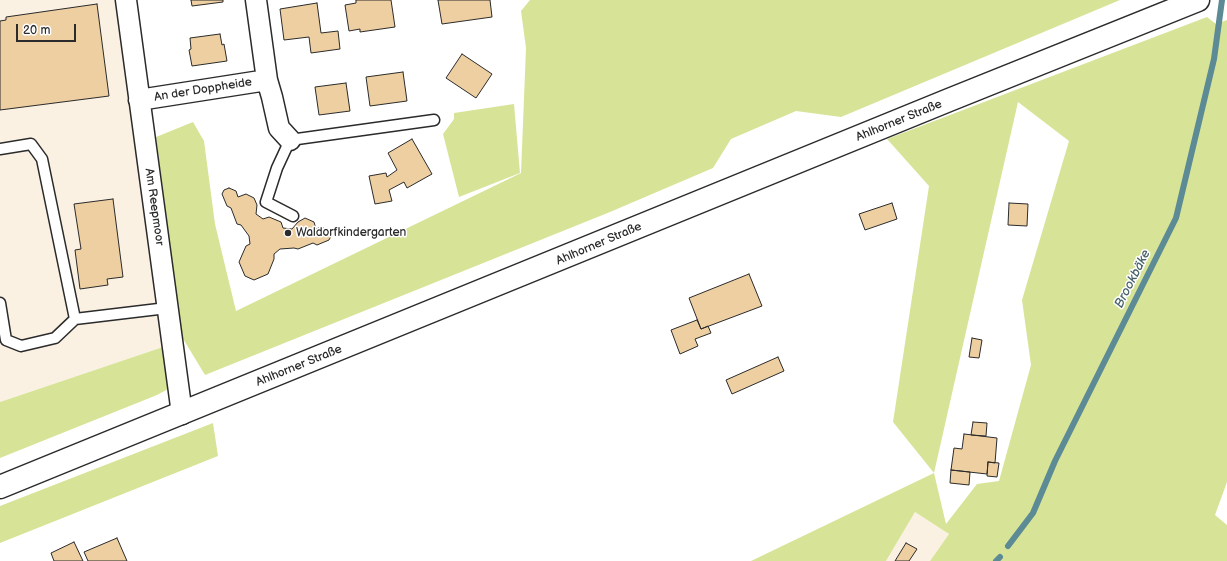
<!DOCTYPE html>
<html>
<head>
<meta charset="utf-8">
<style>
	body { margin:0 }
	#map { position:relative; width:1227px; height:561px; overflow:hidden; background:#fff; font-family:"Balsamiq Sans",sans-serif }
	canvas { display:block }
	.scale { position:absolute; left:16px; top:24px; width:60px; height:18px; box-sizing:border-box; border:2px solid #2b2b2b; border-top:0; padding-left:5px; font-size:12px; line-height:14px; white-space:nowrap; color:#2b2b2b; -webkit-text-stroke:3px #fff; paint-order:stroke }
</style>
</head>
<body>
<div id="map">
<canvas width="1227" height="561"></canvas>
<div class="scale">20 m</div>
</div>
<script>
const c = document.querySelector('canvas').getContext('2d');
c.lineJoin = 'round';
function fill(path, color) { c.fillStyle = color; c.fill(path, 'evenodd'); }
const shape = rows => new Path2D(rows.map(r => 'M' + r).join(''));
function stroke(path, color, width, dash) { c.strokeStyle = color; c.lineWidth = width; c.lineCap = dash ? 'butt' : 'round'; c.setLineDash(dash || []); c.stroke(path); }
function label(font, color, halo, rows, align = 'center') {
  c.font = font + ' "Balsamiq Sans",sans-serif'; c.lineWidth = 3; c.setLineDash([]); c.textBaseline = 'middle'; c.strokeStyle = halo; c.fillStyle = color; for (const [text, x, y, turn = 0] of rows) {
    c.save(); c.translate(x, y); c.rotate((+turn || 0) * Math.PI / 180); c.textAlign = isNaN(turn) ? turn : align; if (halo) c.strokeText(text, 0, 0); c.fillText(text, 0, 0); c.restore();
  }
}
const built = shape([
	[0,0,115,0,163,347,0,402],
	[915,512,949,534,930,561,886,561]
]);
const green = shape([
	[530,0,1120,0,841,117,796,111,731,139,713,168,610,212,205,375,182,337,156,137,193,122,204,141,215,224,236,311,521,173,526,48,521,11],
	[1207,17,1216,24,1227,20,1227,482,1215,515,1227,525,1227,561,930,561,949,534,915,512,886,561,751,561,934,473,893,422,929,186,887,139],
	[1018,102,1069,141,1022,300,1031,365,999,481,977,484,946,524,934,473],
	[514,104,520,173,459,197,443,134,454,119,454,113],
	[163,347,170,388,157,395,0,458,0,402],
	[213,423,218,456,0,543,0,506]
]);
const stream = shape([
	[1008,546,1033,513,1055,461,1176,218,1214,59,1222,0],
	[996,561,1000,557]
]);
const building = shape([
	[191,0,223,0,223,2,192,6,191,0],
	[356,0,391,0,395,27,360,32,360,29,349,31,345,5,356,3,356,0],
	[438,0,490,0,492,17,442,24,438,0],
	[317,3,321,33,338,31,340,49,311,53,309,37,284,40,280,9,317,3],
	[97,4,109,96,0,110,0,21,6,20,6,17,97,4],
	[220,34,222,45,224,44,227,61,192,66,189,50,191,49,190,38,220,34],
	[462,54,492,74,476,98,446,78,462,54],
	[403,72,407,101,370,106,366,77,403,72],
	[346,83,350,111,319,115,315,87,346,83],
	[412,139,432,174,407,188,404,182,389,190,392,201,375,204,369,176,386,173,387,177,397,170,388,153,412,139],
	[229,188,236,191,238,197,246,194,254,198,257,205,256,214,263,219,269,217,281,222,283,228,292,229,298,222,305,218,314,222,316,229,321,227,328,230,331,236,329,240,317,245,313,243,298,249,294,248,280,249,274,254,274,259,268,274,254,280,245,276,239,262,246,246,250,244,249,236,241,225,237,224,231,208,227,206,222,194,224,190,229,188],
	[113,199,123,277,107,279,108,285,80,289,75,250,81,249,74,204,113,199],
	[892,203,897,219,865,230,859,214,892,203],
	[1009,203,1028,204,1027,226,1008,225,1009,203],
	[749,274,762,306,701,329,689,298,749,274],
	[697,320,701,329,708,326,711,333,695,339,698,346,680,354,671,330,697,320],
	[972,338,982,340,979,358,969,357,972,338],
	[778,357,784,371,732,394,726,380,778,357],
	[973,422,987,423,986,436,971,435,973,422],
	[964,434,997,438,995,463,988,462,987,474,951,470,954,448,962,449,964,434],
	[988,462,999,463,997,477,987,476,988,462],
	[951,470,970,472,969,485,950,483,951,470],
	[117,538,127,561,88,561,84,552,117,538],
	[74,542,83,561,54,561,51,553,74,542],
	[906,543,917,549,909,561,895,561,906,543]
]);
const service = shape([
	[0,149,31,144,42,159,75,319],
	[293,216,266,202,277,168,290,140,434,120],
	[0,303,6,340,21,346,55,338,75,319,167,308]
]);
const minor = shape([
	[126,0,182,414],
	[256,0,267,80,272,97,279,128,290,140],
	[139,100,267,80]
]);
const tertiary = shape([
	[0,487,949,100,1198,0]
]);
const markers = [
	[288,233,4,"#2b2b2b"]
];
const streetNames = [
	["An der Doppheide",203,90,-9],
	["Ahlhorner Straße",899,121,-22],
	["Am Reepmoor",154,207,82],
	["Ahlhorner Straße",599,244,-23],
	["Ahlhorner Straße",299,366,-22]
];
const poiNames = [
	["Waldorfkindergarten",296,233]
];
const waterNames = [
	["Brookbäke",1133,279,-63]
];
fill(built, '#faf1e3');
fill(green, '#d7e497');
stroke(stream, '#5c8a95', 6);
fill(building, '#eecfa1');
stroke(building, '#2b2b2b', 1);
stroke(service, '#2b2b2b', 13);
stroke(minor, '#2b2b2b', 23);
stroke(tertiary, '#2b2b2b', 25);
stroke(service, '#fff', 10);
stroke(minor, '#fff', 20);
stroke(tertiary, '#fff', 22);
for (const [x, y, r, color] of markers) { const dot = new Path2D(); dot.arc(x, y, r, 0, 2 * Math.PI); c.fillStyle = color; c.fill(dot); stroke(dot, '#fff', 1.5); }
label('12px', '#2b2b2b', '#fff', streetNames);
label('12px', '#2b2b2b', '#fff', poiNames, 'left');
label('italic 13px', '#486269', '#fff', waterNames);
</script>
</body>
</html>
